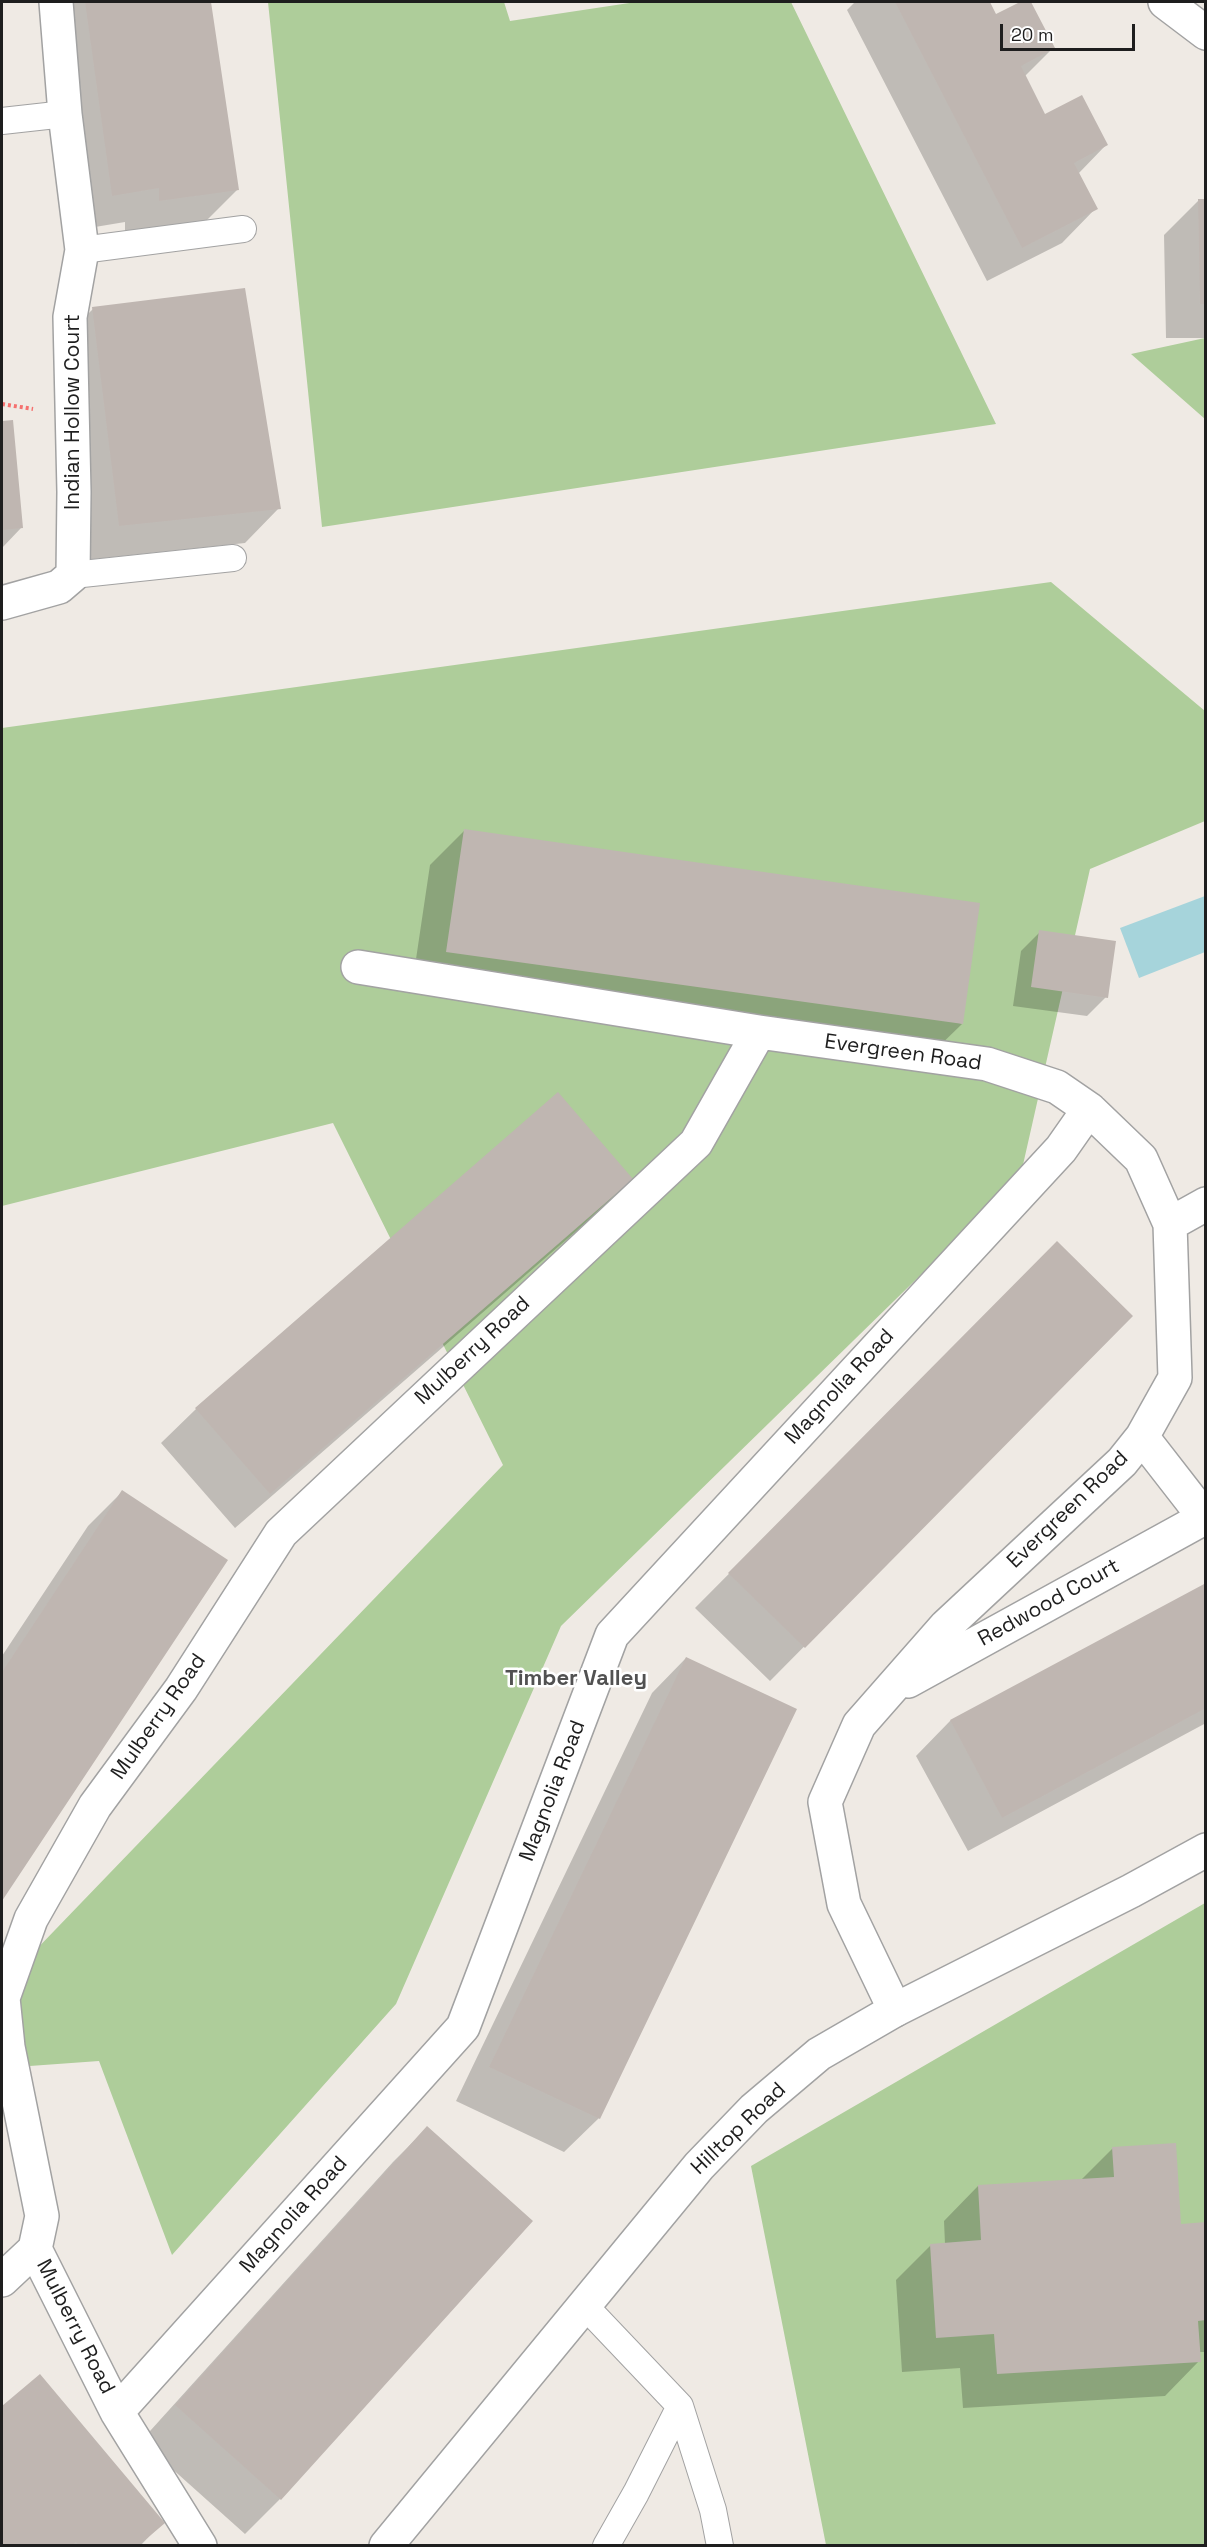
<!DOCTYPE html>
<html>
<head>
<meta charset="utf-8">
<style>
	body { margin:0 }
	#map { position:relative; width:1207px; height:2547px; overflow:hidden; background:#efeae4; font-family:"Space Grotesk",sans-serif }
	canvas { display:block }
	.frame { position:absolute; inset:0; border:3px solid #1e1e1e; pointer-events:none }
	.scale { position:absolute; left:1000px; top:24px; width:135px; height:27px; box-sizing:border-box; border:3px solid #1e1e1e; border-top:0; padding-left:8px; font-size:18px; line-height:21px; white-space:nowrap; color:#1e1e1e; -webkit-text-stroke:4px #fff; paint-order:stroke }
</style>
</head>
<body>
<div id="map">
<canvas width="1207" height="2547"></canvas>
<div class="frame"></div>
<div class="scale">20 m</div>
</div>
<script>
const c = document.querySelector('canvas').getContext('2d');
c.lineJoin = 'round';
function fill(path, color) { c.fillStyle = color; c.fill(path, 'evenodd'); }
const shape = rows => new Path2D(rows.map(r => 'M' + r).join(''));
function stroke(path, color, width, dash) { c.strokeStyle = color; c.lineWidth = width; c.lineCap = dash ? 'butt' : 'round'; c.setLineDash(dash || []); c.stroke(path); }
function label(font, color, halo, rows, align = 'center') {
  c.font = font + ' "Space Grotesk",sans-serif'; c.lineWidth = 5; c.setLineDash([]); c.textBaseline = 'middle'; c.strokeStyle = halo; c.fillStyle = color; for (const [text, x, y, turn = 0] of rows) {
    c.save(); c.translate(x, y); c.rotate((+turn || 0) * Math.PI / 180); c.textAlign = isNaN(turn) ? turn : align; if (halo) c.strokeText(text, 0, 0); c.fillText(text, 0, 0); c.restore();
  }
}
const forest = shape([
	[268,2,504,2,510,21,636,2,791,2,996,424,322,527],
	[1205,338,1206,338,1205,419,1131,354],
	[1051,582,1205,711,1205,821,1090,869,1020,1178,561,1626,396,2004,172,2255,99,2061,2,2068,2,1985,503,1465,333,1123,2,1206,2,728],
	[1205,1903,1205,2545,826,2545,751,2166]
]);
const water = shape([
	[1205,896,1205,952,1139,978,1120,928]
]);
const shadow = shape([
	[66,2,209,2,238,189,203,224,125,235,125,222,77,230],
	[855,2,988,2,996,16,1023,2,1029,2,1053,48,1024,77,1045,116,1106,145,1078,174,1096,208,1062,243,987,281,847,10],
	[1199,200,1206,200,1206,338,1166,338,1164,235],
	[93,309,279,508,245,543,85,560,58,343],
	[11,421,21,528,2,548,2,422],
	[464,831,962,1024,927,1058,412,986,430,865],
	[1040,932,1106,997,1087,1016,1013,1006,1021,951],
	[558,1094,631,1179,597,1213,235,1528,161,1443,196,1409],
	[1057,1243,1131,1316,770,1681,695,1608],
	[122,1492,226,1561,2,1898,2,1656,88,1526],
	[1206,1584,1206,1723,968,1851,916,1756,950,1721],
	[686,1658,599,2118,564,2152,456,2101,652,1693],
	[427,2128,531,2221,280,2499,245,2534,141,2441,393,2162],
	[1113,2148,1179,2226,1206,2224,1206,2352,1199,2352,1199,2361,1165,2396,963,2408,960,2368,902,2372,896,2280,931,2245,945,2244,944,2221,978,2186,1081,2180],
	[40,2376,163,2522,140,2546,2,2546,2,2408]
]);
const building = shape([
	[85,2,211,2,239,190,159,201,159,188,112,196],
	[895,2,990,2,996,14,1020,2,1031,2,1055,48,1021,66,1045,114,1082,95,1108,145,1074,163,1098,209,1022,248],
	[1198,199,1206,199,1206,304,1200,304],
	[245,288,281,509,119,526,92,307],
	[13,420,23,528,2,530,2,421],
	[464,829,980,903,963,1024,446,952],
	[1039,930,1116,941,1108,998,1031,987],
	[558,1092,633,1179,270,1494,195,1408],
	[1057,1241,1133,1316,805,1648,728,1573],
	[122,1490,228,1560,2,1901,2,1672],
	[1206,1583,1206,1708,1002,1818,950,1720],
	[686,1657,797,1709,600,2119,489,2067],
	[427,2126,533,2221,281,2500,175,2405],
	[1176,2143,1181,2224,1206,2222,1206,2320,1198,2321,1201,2362,997,2374,994,2334,936,2338,930,2244,981,2240,978,2185,1114,2177,1112,2147],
	[40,2374,165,2523,138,2546,79,2546,76,2542,72,2546,2,2546,2,2406]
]);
const path = shape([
	[2,404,33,409]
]);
const service = shape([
	[2,121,65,114],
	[82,250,243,229],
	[73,575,233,558],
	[584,2305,680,2406,713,2510,720,2546],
	[606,2546,636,2493,680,2406]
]);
const minor = shape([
	[1165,2,1206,33],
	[2,603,59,587,73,575,74,492,70,317,82,250,65,114,56,2],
	[358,967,759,1032,987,1064,1057,1087,1089,1109,1141,1159,1170,1224,1175,1378,1142,1437,1122,1462,946,1626,859,1725,825,1802,844,1904,895,2010],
	[1170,1224,1206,1204],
	[1142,1437,1205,1518],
	[908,1681,1206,1517],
	[2,2280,35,2249],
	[117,2412,463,2027,612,1635,1061,1149,1089,1109],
	[200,2546,117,2412,35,2249,42,2216,8,2047,3,1998,31,1919,95,1806,181,1689,281,1533,696,1143,759,1032]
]);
const tertiary = shape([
	[386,2546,699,2166,754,2109,819,2054,895,2010,1131,1891,1206,1850]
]);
const streetNames = [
	["Indian Hollow Court",73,412,-90],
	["Evergreen Road",903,1053,8],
	["Mulberry Road",473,1351,-43],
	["Magnolia Road",840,1387,-47],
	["Evergreen Road",1068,1510,-44],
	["Redwood Court",1049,1603,-29],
	["Mulberry Road",159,1717,-55],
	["Magnolia Road",553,1791,-69],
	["Hilltop Road",739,2129,-44],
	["Magnolia Road",294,2215,-48],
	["Mulberry Road",75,2327,63]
];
const neighbourhoodNames = [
	["Timber Valley",576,1679]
];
fill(forest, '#aecd9a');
fill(water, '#a6d4db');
fill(shadow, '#0003');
fill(building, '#bfb6b1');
stroke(service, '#a2a2a2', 28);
stroke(minor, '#a2a2a2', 36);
stroke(tertiary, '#a2a2a2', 36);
stroke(path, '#f5716f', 4, [3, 3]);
stroke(service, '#fff', 26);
stroke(minor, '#fff', 33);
stroke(tertiary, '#fff', 33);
label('21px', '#1e1e1e', '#fff', streetNames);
label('bold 22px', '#515151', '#fff', neighbourhoodNames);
</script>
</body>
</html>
